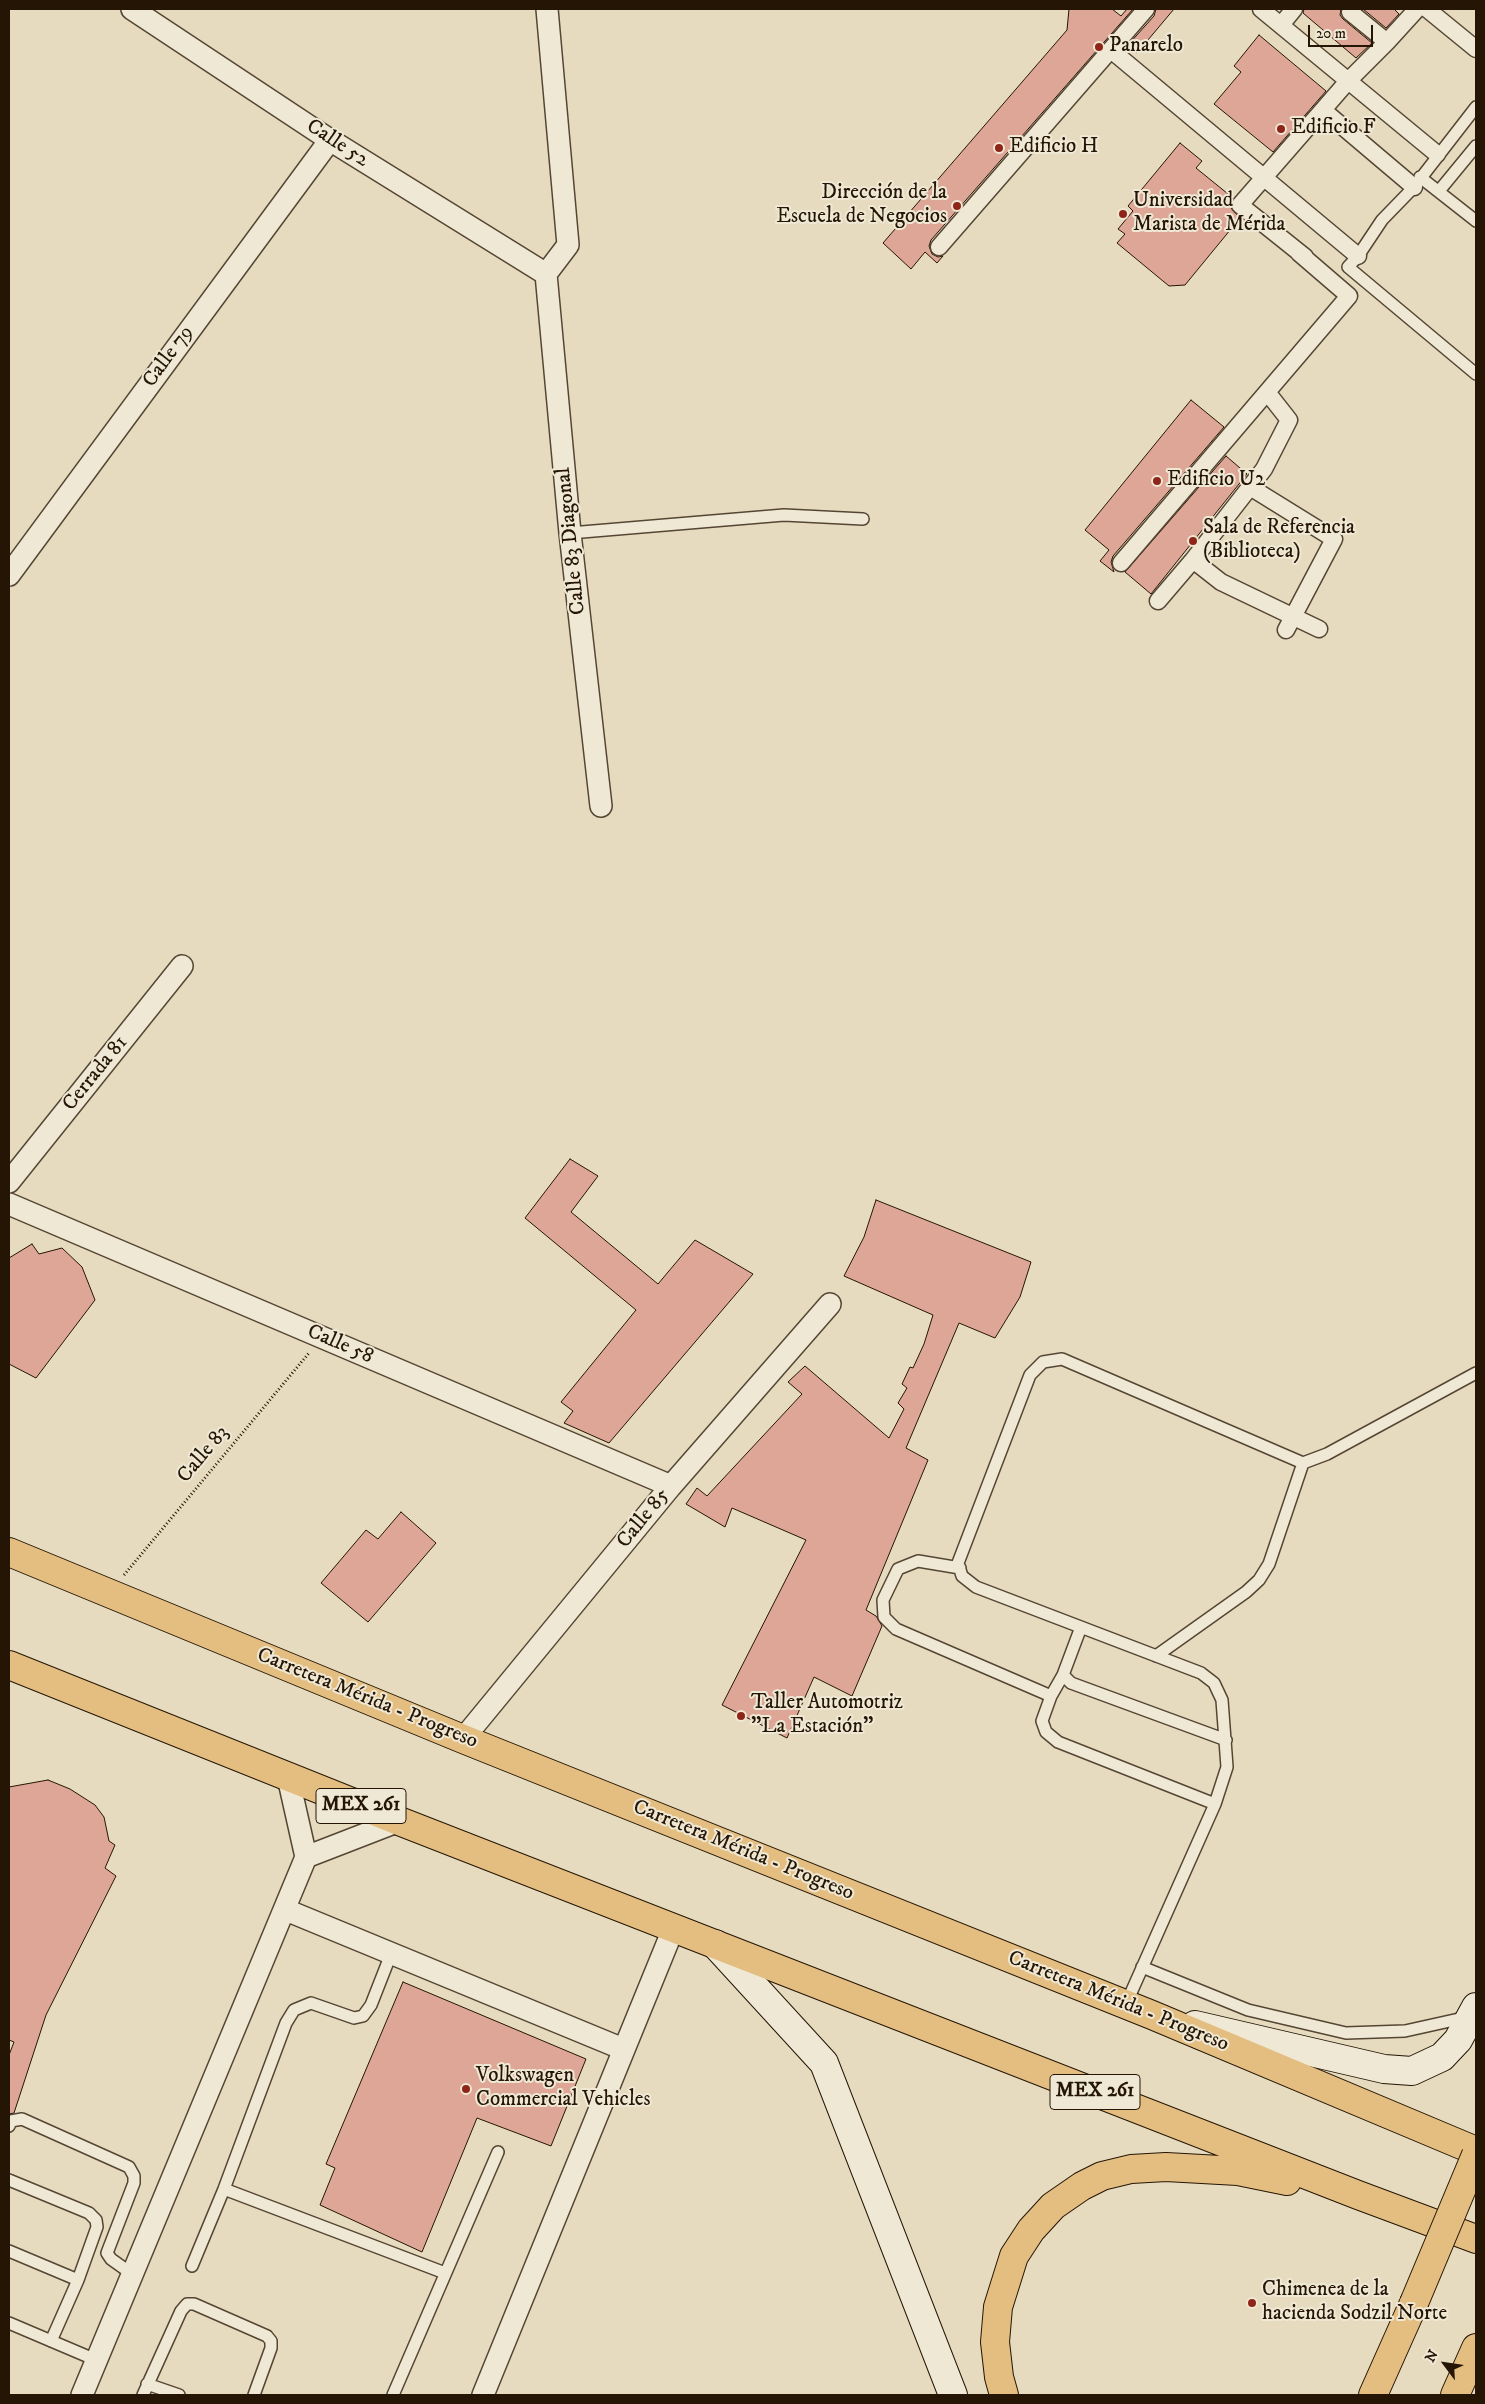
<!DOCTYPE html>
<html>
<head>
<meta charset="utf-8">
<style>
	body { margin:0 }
	#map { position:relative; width:1485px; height:2404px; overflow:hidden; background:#e6dbbf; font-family:"IM FELL DW Pica",serif }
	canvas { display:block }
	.frame { position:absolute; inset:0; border:10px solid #251504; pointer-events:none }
	.north { position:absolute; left:1420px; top:2339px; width:50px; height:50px; -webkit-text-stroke:4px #efe8d5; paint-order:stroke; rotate:301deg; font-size:14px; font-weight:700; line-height:20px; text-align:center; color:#251504 }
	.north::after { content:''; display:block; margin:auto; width:18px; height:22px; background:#251504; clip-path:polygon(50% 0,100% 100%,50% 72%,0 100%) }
	.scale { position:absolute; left:1308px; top:25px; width:65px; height:22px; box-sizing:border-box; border:2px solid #251504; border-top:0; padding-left:6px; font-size:15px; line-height:18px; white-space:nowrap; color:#251504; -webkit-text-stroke:4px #efe8d5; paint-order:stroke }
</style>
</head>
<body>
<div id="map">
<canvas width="1485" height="2404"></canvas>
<div class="frame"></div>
<div class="north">N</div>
<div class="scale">20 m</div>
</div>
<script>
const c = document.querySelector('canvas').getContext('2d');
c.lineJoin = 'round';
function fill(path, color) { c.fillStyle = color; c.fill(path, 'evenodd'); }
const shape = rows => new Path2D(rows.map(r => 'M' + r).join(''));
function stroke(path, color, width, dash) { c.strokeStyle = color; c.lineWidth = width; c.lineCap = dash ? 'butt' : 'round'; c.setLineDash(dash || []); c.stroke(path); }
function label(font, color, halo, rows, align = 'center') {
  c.font = font + ' "IM FELL DW Pica",serif'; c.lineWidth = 4; c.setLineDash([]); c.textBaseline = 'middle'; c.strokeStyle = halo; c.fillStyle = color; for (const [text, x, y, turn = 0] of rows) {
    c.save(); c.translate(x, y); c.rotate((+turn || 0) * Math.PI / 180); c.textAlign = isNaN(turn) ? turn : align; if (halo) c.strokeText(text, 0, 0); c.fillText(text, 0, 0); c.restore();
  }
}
const building = shape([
	[1069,9,1112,9,1121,16,1127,9,1133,9,931,240,929,246,932,254,938,257,943,256,937,263,925,252,911,269,883,243,1067,30,1069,9],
	[1156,9,1174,9,1137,53,1128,45,1154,16,1156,9],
	[1304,9,1341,9,1340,15,1343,19,1372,43,1356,58,1303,13,1304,9],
	[1363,9,1394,9,1399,14,1386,28,1363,9],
	[1259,35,1326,91,1273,152,1214,104,1241,72,1234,66,1259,35],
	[1180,143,1202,161,1196,168,1233,198,1231,208,1240,218,1185,285,1169,286,1117,243,1125,234,1118,229,1133,211,1128,206,1180,143],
	[1191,400,1224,427,1113,556,1111,562,1114,572,1100,561,1109,550,1085,530,1191,400],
	[1226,456,1247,474,1151,594,1125,572,1226,456],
	[570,1159,598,1176,571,1212,658,1284,695,1240,753,1274,609,1443,564,1423,573,1411,561,1402,636,1310,525,1218,570,1159],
	[876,1200,1031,1262,1020,1297,995,1338,959,1323,906,1448,928,1460,866,1610,876,1616,882,1626,852,1696,814,1677,787,1738,722,1705,806,1540,732,1508,725,1527,686,1504,697,1488,707,1496,802,1394,788,1382,805,1366,889,1438,904,1409,898,1403,907,1388,902,1384,910,1367,913,1368,924,1344,933,1315,844,1276,864,1237,876,1200],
	[32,1244,39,1254,62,1248,82,1267,95,1300,36,1378,9,1364,9,1258,32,1244],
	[401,1512,436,1543,368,1622,321,1583,366,1530,378,1539,401,1512],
	[48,1780,70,1789,95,1805,104,1817,109,1841,115,1845,105,1868,116,1876,46,2015,14,2113,9,2114,9,2055,14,2042,9,2040,9,1787,48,1780],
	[403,1982,586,2059,551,2146,477,2118,422,2252,320,2205,335,2168,326,2164,403,1982]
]);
const path = shape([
	[124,1575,309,1353]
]);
const service = shape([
	[1476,107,1414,187,1382,220,1358,256,1348,267,1476,374],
	[1420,177,1476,221],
	[1439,191,1476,146],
	[570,533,784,515,863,519],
	[960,1568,918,1561,898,1569,883,1600,884,1617,896,1629,1051,1696],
	[1081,1627,1063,1675,1071,1683,1226,1740],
	[1156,1656,1246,1592,1259,1580,1269,1564,1303,1463],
	[1063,1675,1051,1696,1042,1721,1046,1732,1058,1742,1215,1804],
	[1142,1967,1248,2010,1346,2033,1405,2031,1468,2017],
	[1126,2004,1215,1804,1227,1767,1222,1700,1214,1683,1201,1673,976,1587,962,1576,958,1563,1030,1375,1043,1362,1062,1359,1303,1463,1327,1454,1476,1373],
	[9,2126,11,2121,22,2119,129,2167,134,2176,134,2183,107,2253,111,2259,132,2274],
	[9,2180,89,2213,96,2220,97,2227,78,2280],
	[224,2189,445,2273],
	[9,2251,78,2280,51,2341],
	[192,2266,224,2189,286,2023,294,2010,311,2003,354,2018,363,2016,371,2005,391,1954],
	[9,2323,96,2360],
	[147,2384,179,2395],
	[143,2395,181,2311,187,2304,194,2304,267,2336,271,2341,271,2348,254,2395],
	[393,2395,498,2152]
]);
const pedestrian = shape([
	[1261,9,1437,154],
	[1427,9,1476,49],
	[1281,25,1294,9],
	[1387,42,1417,9],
	[1111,50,1358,256],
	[1323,110,1414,187],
	[939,247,1146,9],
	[1305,257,1240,205,1348,81,1387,42,1350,12,1353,9],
	[1250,487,1334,539,1286,630],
	[1193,560,1221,582,1319,629],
	[1121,563,1349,296,1299,253],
	[1158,601,1193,560,1264,469,1289,420,1267,392]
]);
const minor = shape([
	[132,9,330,140,546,274],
	[546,274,570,533,601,806],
	[546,274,568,245,547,9],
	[9,575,330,140],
	[9,1182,182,966],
	[9,1204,671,1486],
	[463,1739,671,1486,830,1304],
	[306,1857,399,1821],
	[286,1910,623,2049],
	[82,2395,306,1857,288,1777],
	[483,2395,674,1927]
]);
const secondary = shape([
	[715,1944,824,2063,953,2395],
	[1195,2025,1384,2069,1412,2071,1442,2057,1458,2040,1476,2007]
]);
const trunk = shape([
	[9,1552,463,1739,1152,2015,1476,2151],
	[9,1665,399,1821,1358,2195,1476,2239],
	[1004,2395,999,2377,995,2342,998,2307,1014,2256,1031,2230,1053,2206,1082,2186,1102,2176,1131,2169,1166,2167,1238,2171,1287,2181],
	[1373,2395,1414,2303],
	[1455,2395,1476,2348]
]);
const trunkBridge = shape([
	[1414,2303,1476,2155]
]);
const markers = [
	[1099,47,5,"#8f2418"],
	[1281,129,5,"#8f2418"],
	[999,148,5,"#8f2418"],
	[957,206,5,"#8f2418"],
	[1123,214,5,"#8f2418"],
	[1157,481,5,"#8f2418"],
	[1193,541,5,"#8f2418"],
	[741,1716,5,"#8f2418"],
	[466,2089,5,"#8f2418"],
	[1252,2303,5,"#8f2418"]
];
const shields = [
	[361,1806,90],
	[1095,2092,90]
];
const shieldNames = [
	["MEX 261",361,1806],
	["MEX 261",1095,2092]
];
const poiNames = [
	["Panarelo",1109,47],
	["Edificio F",1291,129],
	["Edificio H",1009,148],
	["Dirección de la",947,194,"right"],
	["Escuela de Negocios",947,218,"right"],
	["Universidad",1133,202],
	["Marista de Mérida",1133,226],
	["Edificio U2",1167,481],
	["Sala de Referencia",1203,529],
	["(Biblioteca)",1203,553],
	["Taller Automotriz",751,1704],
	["\"La Estación\"",751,1728],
	["Volkswagen",476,2077],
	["Commercial Vehicles",476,2101],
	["Chimenea de la",1262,2291],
	["hacienda Sodzil Norte",1262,2315]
];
const streetNames = [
	["Calle 52",337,144,33],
	["Calle 79",169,357,-54],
	["Calle 83 Diagonal",572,541,-96],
	["Cerrada 81",96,1074,-51],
	["Calle 58",340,1345,23],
	["Calle 83",204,1455,-50],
	["Calle 85",644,1519,-51],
	["Carretera Mérida - Progreso",367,1699,22],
	["Carretera Mérida - Progreso",743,1851,22],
	["Carretera Mérida - Progreso",1118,2002,22]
];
fill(building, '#dea696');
stroke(building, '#251504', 1);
stroke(service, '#554633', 14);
stroke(pedestrian, '#554633', 19);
stroke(minor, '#554633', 24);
stroke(secondary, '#251504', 30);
stroke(trunk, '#251504', 30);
stroke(path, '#251504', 3, [1, 2.5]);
stroke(service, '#efe8d5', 11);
stroke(pedestrian, '#efe8d5', 16);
stroke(minor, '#efe8d5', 21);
stroke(secondary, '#efe8d5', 28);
stroke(trunk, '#e3be80', 28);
stroke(trunkBridge, '#251504', 30, []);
stroke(trunkBridge, '#e3be80', 28);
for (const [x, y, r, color] of markers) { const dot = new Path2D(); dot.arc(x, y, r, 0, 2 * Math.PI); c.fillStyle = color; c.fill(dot); stroke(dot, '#efe8d5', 2); }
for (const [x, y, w] of shields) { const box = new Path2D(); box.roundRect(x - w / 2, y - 17.5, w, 35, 4); c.fillStyle = '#efe8d5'; c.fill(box); stroke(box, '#251504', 1); }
label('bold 20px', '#251504', null, shieldNames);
label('21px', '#251504', '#efe8d5', poiNames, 'left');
label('21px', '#251504', '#efe8d5', streetNames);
</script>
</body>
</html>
